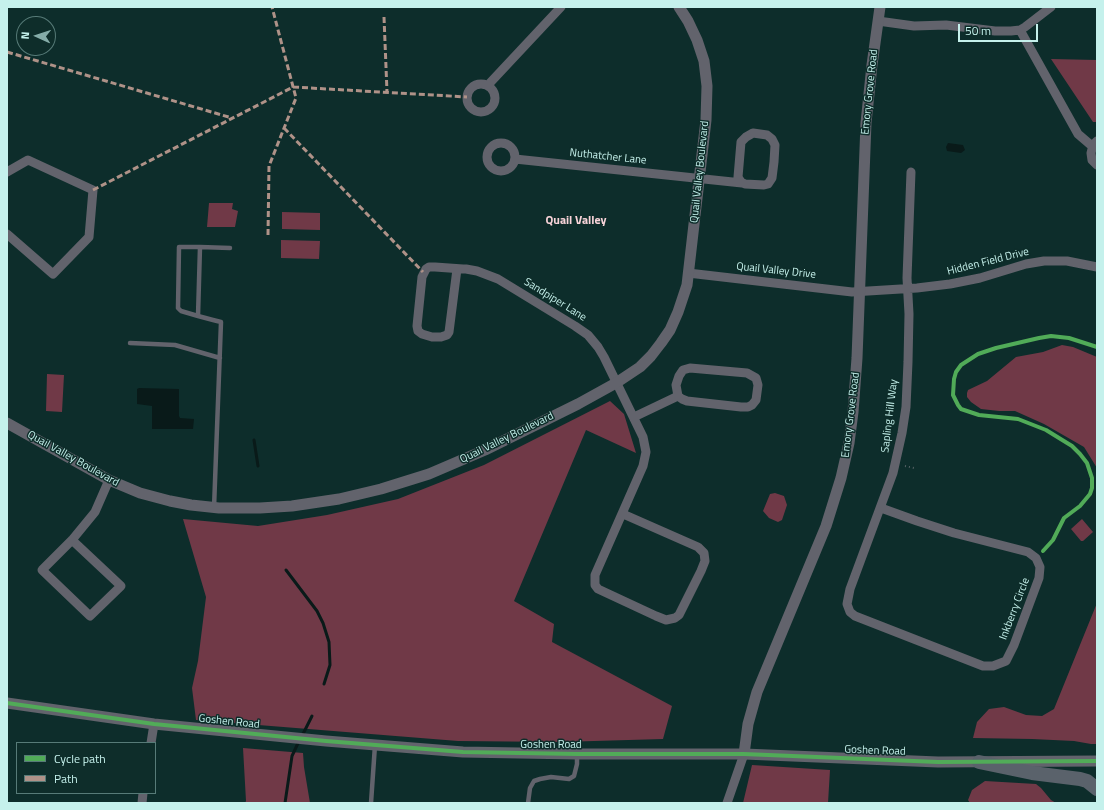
<!DOCTYPE html>
<html>
<head>
<meta charset="utf-8">
<style>
	body { margin:0 }
	#map { position:relative; width:1104px; height:810px; overflow:hidden; background:#0d2d2b; font-family:"Titillium Web",sans-serif }
	canvas { display:block }
	.frame { position:absolute; inset:0; border:8px solid #c5f1ec; pointer-events:none }
	.legend { position:absolute; left:16px; top:742px; width:140px; height:52px; box-sizing:border-box; background:#0e2d2a; border:1px solid #577b78; margin:0; padding:5px 7px; list-style:none; font-size:12px; color:#c5f1ec }
	.legend li { display:flex; align-items:center; gap:8px; height:20px }
	.legend b { width:20px; border:1px solid #577b78 }
	.north { position:absolute; left:16px; top:16px; width:40px; height:40px; box-sizing:border-box; background:#0e2d2a; border:1px solid #577b78; border-radius:50%; rotate:273deg; font-size:11px; font-weight:700; line-height:16px; text-align:center; color:#c5f1ec }
	.north::after { content:''; display:block; margin:auto; width:14px; height:18px; background:#85aca8; clip-path:polygon(50% 0,100% 100%,50% 72%,0 100%) }
	.scale { position:absolute; left:958px; top:24px; width:80px; height:18px; box-sizing:border-box; border:2px solid #c5f1ec; border-top:0; padding-left:5px; font-size:12px; line-height:14px; white-space:nowrap; color:#c5f1ec; -webkit-text-stroke:3px #0e2d2a; paint-order:stroke }
</style>
</head>
<body>
<div id="map">
<canvas width="1104" height="810"></canvas>
<div class="frame"></div>
<ul class="legend">
<li><b style="height:5px;background:#51ab58"></b>Cycle path</li>
<li><b style="height:5px;background:#af9288"></b>Path</li>
</ul>
<div class="north">N</div>
<div class="scale">50 m</div>
</div>
<script>
const c = document.querySelector('canvas').getContext('2d');
c.lineJoin = 'round';
function fill(path, color) { c.fillStyle = color; c.fill(path, 'evenodd'); }
const shape = rows => new Path2D(rows.map(r => 'M' + r).join(''));
function stroke(path, color, width, dash) { c.strokeStyle = color; c.lineWidth = width; c.lineCap = dash ? 'butt' : 'round'; c.setLineDash(dash || []); c.stroke(path); }
function label(font, color, halo, rows, align = 'center') {
  c.font = font + ' "Titillium Web",sans-serif'; c.lineWidth = 3; c.setLineDash([]); c.textBaseline = 'middle'; c.strokeStyle = halo; c.fillStyle = color; for (const [text, x, y, turn = 0] of rows) {
    c.save(); c.translate(x, y); c.rotate((+turn || 0) * Math.PI / 180); c.textAlign = isNaN(turn) ? turn : align; if (halo) c.strokeText(text, 0, 0); c.fillText(text, 0, 0); c.restore();
  }
}
const green = shape([
	[1051,59,1097,60,1097,122,1093,122],
	[209,203,233,203,232,209,238,211,235,227,207,227],
	[282,212,320,213,320,230,282,229],
	[281,240,320,241,319,259,281,258],
	[1062,345,1073,347,1097,357,1097,468,1084,447,1044,424,1015,411,999,411,981,409,971,402,967,397,967,393,968,390,987,381,1016,357,1043,352],
	[47,374,64,375,62,412,46,411],
	[610,401,624,414,636,453,586,430,514,601,554,624,552,642,672,706,663,739,560,742,458,741,196,720,192,688,198,661,206,597,183,519,258,526,327,515,398,499,484,465],
	[775,493,784,496,787,505,782,520,778,522,769,518,763,511,770,494],
	[1082,519,1093,532,1083,541,1081,541,1071,529],
	[1097,603,1097,744,1091,744,1074,741,1032,739,973,738,977,722,989,709,1004,707,1026,715,1042,716,1054,709],
	[243,748,303,753,304,767,310,803,245,803,246,801],
	[752,765,830,770,828,803,743,803],
	[985,781,1036,784,1041,788,1051,800,1056,803,970,803,968,800,972,790]
]);
const water = shape([
	[948,143,963,145,965,150,961,153,947,151,946,147],
	[139,388,179,389,179,416,180,418,194,419,193,429,152,429,152,406,137,404,137,389]
]);
const stream = shape([
	[254,440,258,466],
	[286,570,317,611,323,623,329,642,330,665,324,684],
	[302,736,312,716],
	[285,803,292,756,299,741]
]);
const path = shape([
	[905,466,914,468]
]);
const service = shape([
	[200,247,230,248],
	[198,316,200,247,179,247,178,308,181,311,198,316,213,320,221,322,214,508],
	[130,343,175,345,220,358],
	[371,803,375,745],
	[528,803,530,788,534,781,540,779,551,777,569,779,574,776,577,764,577,754]
]);
const minor = shape([
	[878,21,914,26,946,25,995,31,1011,31,1020,30,1025,27,1051,7],
	[1020,30,1078,134,1092,146],
	'467 98a14 14 0 1 1 28 0a14 14 0 1 1-28 0Z',
	[488,85,561,7],
	[753,133,767,135,772,139,775,145,774,162,772,178,768,184,764,185,745,184,741,182,738,177,741,142,746,137,753,133],
	[1097,141,1093,145,1091,153,1092,160,1097,165],
	'487 157a14 14 0 1 1 28 0a14 14 0 1 1-28 0Z',
	[515,159,742,183],
	[7,172,28,160,93,190,89,237,53,274,7,234],
	[457,269,449,332,447,335,441,337,432,337,422,334,418,331,417,326,422,277,426,269,429,267,435,267,463,269,466,269,477,271,498,279,575,326,588,335,598,347,604,357,643,437,646,452,643,466,595,575,595,585,598,589,656,616,666,620,675,618,679,615,701,571,705,561,704,553,698,547,623,514],
	[688,273,852,292,917,288,950,284,980,278,1026,264,1044,261,1067,261,1097,267],
	[634,417,678,396,682,399,687,401,741,407,748,407,752,405,756,400,758,385,756,378,747,373,690,368,683,370,679,376,676,385,678,396],
	[881,508,917,521,954,533,1028,552,1036,558,1040,567,1039,578,1014,645,1006,661,993,666,983,666,855,616,850,612,847,604,850,589,893,473,902,433,906,407,908,362,909,314,907,278,911,172],
	[72,540,121,586,90,616,42,570,72,540,95,512,109,480],
	[151,743,154,724],
	[142,803,143,793],
	[727,803,744,754]
]);
const tertiary = shape([
	[7,423,109,480,140,493,170,501,191,505,219,508,260,508,292,506,339,499,381,489,429,474,485,450,578,404,616,383,640,367,651,356,661,343,670,330,678,312,687,285,706,120,707,86,704,61,697,40,688,21,679,7],
	[7,703,154,724,326,741,463,752,577,754,744,754,938,762,1097,761],
	[744,754,748,724,757,692,826,526,841,478,849,443,853,412,857,358,866,123,872,65,880,7]
]);
const primary = shape([
	[979,762,1032,773,1080,779,1087,781,1097,789]
]);
const quiet = shape([
	[384,17,387,92],
	[7,52,232,118],
	[284,128,423,272],
	[93,190,293,87,467,97],
	[268,235,269,166,296,98,272,7]
]);
const cycleway = shape([
	[1043,551,1053,540,1064,518,1080,506,1090,494,1092,488,1092,478,1087,463,1080,454,1072,446,1046,430,1018,419,979,415,961,409,958,405,953,395,954,379,956,372,961,365,978,354,996,348,1039,338,1051,336,1069,338,1097,347],
	[7,703,154,724,326,741,463,752,577,754,744,754,938,762,1097,761]
]);
const streetNames = [
	["Emory Grove Road",870,92,-84],
	["Nuthatcher Lane",608,157,6],
	["Quail Valley Boulevard",700,172,-84],
	["Hidden Field Drive",988,262,-14],
	["Quail Valley Drive",776,271,6],
	["Sandpiper Lane",555,300,32],
	["Emory Grove Road",851,415,-83],
	["Sapling Hill Way",890,416,-83],
	["Quail Valley Boulevard",507,438,-26],
	["Quail Valley Boulevard",73,459,29],
	["Inkberry Circle",1015,609,-69],
	["Goshen Road",229,722,6],
	["Goshen Road",551,745],
	["Goshen Road",875,751,2]
];
const neighbourhoodNames = [
	["Quail Valley",576,221]
];
fill(green, '#703947');
fill(water, '#091a19');
stroke(stream, '#091a19', 3);
stroke(path, '#556265', 2, [1, 3]);
stroke(service, '#62636c', 4.5);
stroke(minor, '#62636c', 9);
stroke(tertiary, '#62636c', 11);
stroke(primary, '#5a626b', 14);
stroke(quiet, '#af9288', 3, [6, 3]);
stroke(cycleway, '#51ab58', 4);
label('11px', '#c5f1ec', '#0e2d2a', streetNames);
label('bold 12px', '#f8d4da', '#0e2d2a', neighbourhoodNames);
</script>
</body>
</html>
